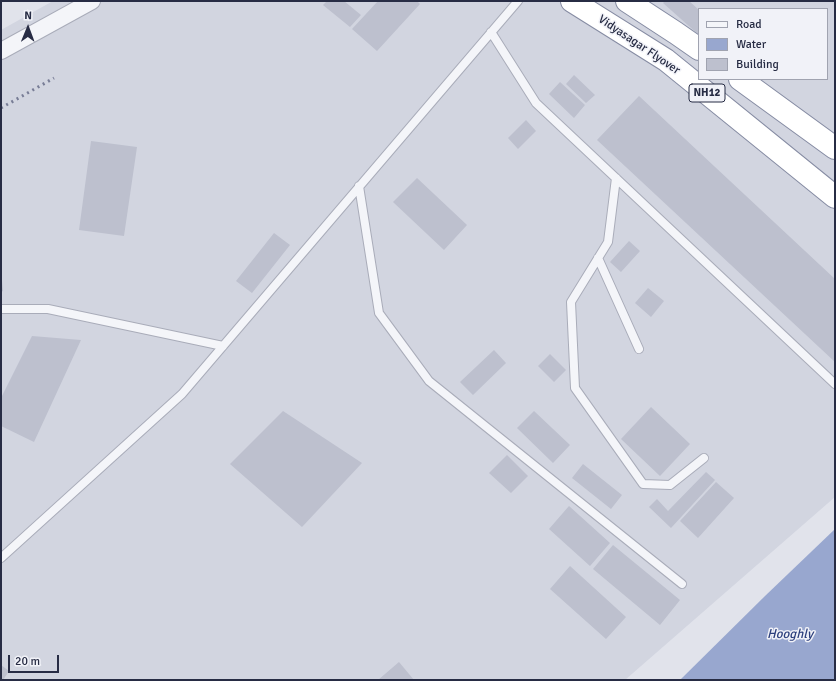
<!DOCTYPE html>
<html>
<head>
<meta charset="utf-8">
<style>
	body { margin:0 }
	#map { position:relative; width:836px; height:681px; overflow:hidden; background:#e1e3eb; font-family:Signika,sans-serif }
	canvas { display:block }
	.frame { position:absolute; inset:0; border:2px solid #272c44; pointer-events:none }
	.legend { position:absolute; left:698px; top:8px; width:130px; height:72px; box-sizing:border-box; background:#f1f2f8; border:1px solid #a0a3b0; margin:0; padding:5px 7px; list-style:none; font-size:12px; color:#272c44 }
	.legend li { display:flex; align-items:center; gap:8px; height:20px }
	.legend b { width:20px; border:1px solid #a0a3b0 }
	.north { position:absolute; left:8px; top:8px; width:40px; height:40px; -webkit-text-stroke:3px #f1f2f8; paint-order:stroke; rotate:1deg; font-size:11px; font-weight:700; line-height:16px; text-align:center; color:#272c44 }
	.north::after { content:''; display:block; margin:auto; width:14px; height:18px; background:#272c44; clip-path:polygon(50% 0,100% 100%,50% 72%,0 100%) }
	.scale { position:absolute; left:8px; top:655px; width:51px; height:18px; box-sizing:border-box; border:2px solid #272c44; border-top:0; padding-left:5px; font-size:12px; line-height:14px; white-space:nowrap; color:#272c44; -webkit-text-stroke:3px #f1f2f8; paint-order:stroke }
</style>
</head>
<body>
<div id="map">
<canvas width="836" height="681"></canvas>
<div class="frame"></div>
<ul class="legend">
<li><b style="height:5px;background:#f4f5f9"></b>Road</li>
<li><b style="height:11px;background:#98a7cf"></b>Water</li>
<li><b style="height:11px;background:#bdc0ce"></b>Building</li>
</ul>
<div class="north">N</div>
<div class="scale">20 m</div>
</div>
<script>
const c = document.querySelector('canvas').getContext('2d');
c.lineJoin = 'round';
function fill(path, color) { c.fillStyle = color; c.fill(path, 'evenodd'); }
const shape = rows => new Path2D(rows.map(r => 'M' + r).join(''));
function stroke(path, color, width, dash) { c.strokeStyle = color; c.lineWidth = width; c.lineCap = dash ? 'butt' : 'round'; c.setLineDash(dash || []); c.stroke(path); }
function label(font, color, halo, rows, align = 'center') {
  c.font = font + ' Signika,sans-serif'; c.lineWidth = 3; c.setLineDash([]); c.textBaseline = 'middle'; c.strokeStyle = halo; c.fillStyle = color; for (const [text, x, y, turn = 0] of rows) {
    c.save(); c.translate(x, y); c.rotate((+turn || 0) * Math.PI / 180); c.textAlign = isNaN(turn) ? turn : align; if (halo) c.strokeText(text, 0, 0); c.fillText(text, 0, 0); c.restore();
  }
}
const built = shape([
	[53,1,835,1,835,497,625,680,1,680,1,30],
	[699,9,827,9,827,79,699,79]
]);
const water = shape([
	[835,529,835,680,680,680,765,596]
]);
const building = shape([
	[327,1,344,1,361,15,350,27,323,5],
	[378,1,417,1,420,4,377,51,352,29],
	[665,1,689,1,699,10,699,35,663,3],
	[574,75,595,95,586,103,566,84],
	[560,82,585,105,574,118,549,94],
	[639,96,835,279,835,362,597,140],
	[526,120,536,131,518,149,508,138],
	[91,141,137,147,124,236,79,230],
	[417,178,467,225,444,250,393,202],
	[274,233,290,245,252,293,236,281],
	[629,241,640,251,621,272,610,262],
	[1,280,2,280,3,291,1,292],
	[648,288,664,301,651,317,635,303],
	[32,336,81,340,34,442,1,426,1,398],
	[494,350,506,363,473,395,460,382],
	[550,354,566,370,554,382,538,366],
	[651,407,690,444,660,476,621,439],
	[283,411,362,463,302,527,230,464],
	[534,411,570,445,553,463,517,428],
	[507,455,528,476,511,493,489,473],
	[583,464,622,495,611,509,572,478],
	[706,472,715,480,671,528,649,507,657,499,668,511],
	[716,482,734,498,698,538,680,521],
	[569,506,610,543,590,566,549,529],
	[613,545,680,600,660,625,593,569],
	[570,566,626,617,606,639,550,589],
	[399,662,414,680,378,680],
	[1,665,9,671,3,680,1,680]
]);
const lane = shape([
	[491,32,536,103,835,384],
	[616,178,608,242,571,302,575,388,643,484,670,485,704,458],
	[359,186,379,313,429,381,682,584],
	[598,258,639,349],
	[1,309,48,309,223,346],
	[1,558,182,394,518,1]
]);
const street = shape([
	[1,51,92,1]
]);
const highway = shape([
	[572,1,666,60,835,197],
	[627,1,676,33,699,49],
	[740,79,835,148]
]);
const rail = shape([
	[1,108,54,78]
]);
const shields = [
	[707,93,36]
];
const shieldNames = [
	["NH12",707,93]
];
const streetNames = [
	["Vidyasagar Flyover",639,45,34]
];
const waterNames = [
	["Hooghly",790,635]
];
fill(built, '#d2d5e0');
fill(water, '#98a7cf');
fill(building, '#bdc0ce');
stroke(lane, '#a9acb9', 10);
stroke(street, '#a9acb9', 18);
stroke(highway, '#868ca3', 24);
stroke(lane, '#f4f5f9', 8);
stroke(street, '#f4f5f9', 16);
stroke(highway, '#fff', 22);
stroke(rail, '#787d96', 3, [2, 4]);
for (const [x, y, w] of shields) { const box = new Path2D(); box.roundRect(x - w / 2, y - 9, w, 18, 3); c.fillStyle = '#f1f2f8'; c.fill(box); stroke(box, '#272c44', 1); }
label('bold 11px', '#272c44', null, shieldNames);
label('12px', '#272c44', '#f1f2f8', streetNames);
label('italic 13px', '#2d407d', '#f1f2f8', waterNames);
</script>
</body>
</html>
